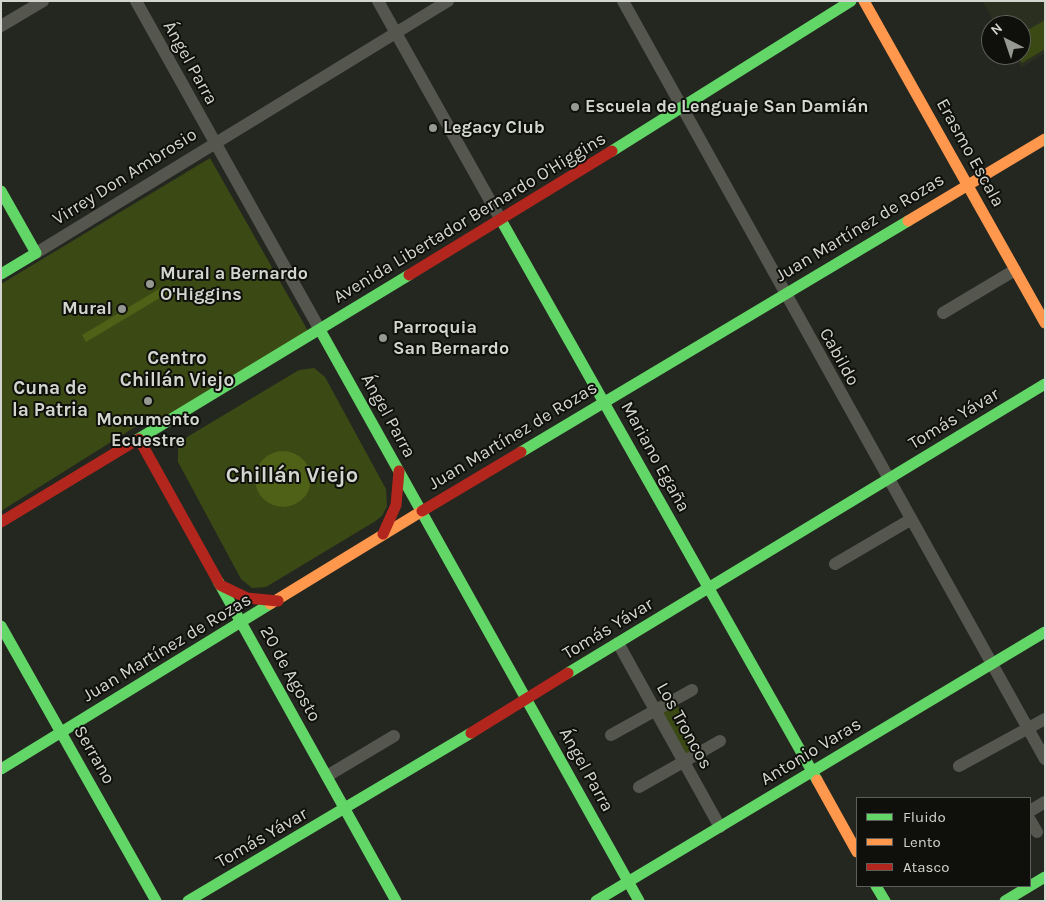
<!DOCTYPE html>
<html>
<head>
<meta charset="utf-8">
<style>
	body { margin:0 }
	#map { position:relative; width:1046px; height:902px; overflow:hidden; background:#242620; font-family:Karla,sans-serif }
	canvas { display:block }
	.frame { position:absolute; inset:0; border:2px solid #d3d5cf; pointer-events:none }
	.legend { position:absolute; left:856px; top:797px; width:175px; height:90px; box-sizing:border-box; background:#0f100c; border:1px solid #5d5f5a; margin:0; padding:6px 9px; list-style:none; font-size:15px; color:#d3d5cf }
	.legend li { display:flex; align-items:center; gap:10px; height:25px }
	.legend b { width:25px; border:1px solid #5d5f5a }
	.north { position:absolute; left:981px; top:15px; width:50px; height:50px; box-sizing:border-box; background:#0f100c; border:1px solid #5d5f5a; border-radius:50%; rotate:319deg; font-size:14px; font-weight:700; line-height:20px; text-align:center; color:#d3d5cf }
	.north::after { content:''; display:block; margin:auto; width:18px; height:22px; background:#969892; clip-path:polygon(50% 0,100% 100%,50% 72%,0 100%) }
</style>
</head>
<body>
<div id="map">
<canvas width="1046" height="902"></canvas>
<div class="frame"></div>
<ul class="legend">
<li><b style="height:6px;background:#63d668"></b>Fluido</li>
<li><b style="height:6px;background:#ff974d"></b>Lento</li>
<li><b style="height:6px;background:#b3261e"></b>Atasco</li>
</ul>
<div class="north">N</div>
</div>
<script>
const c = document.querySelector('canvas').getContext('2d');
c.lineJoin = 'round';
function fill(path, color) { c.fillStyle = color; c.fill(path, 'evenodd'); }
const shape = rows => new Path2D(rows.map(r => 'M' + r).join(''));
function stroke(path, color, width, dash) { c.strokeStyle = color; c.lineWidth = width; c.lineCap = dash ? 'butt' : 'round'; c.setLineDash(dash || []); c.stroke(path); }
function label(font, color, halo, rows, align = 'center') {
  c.font = font + ' Karla,sans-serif'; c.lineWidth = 4; c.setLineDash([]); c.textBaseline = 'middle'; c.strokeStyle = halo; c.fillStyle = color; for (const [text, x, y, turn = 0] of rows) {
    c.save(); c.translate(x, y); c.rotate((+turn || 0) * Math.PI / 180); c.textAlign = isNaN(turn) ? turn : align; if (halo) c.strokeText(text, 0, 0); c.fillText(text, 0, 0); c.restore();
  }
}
const built = shape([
	[982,1,1045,1,1045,53,1021,68,1014,55,1021,55,1021,25,996,25]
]);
const green = shape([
	[1045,20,1045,49,1022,63,1017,55,1021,55,1021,34],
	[210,158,308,331,147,428,143,422,1,511,1,284],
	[314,368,325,377,386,489,387,506,382,516,374,522,266,587,252,588,241,579,178,462,178,448,187,437,299,370],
	[676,703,701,748,687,756,662,712]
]);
const water = shape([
	[164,286,168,293,86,342,82,335],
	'255 479a28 28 0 1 1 56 0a28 28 0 1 1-56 0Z'
]);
const street = shape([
	[136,1,320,330],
	[378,1,501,220],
	[623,1,1045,759],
	[1,26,43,1],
	[36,253,448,1],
	[943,313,1015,270],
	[835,564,910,520],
	[618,643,720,827],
	[611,735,692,690],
	[959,766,1045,719],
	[327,776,394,736],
	[639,787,720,741],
	[1030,811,1045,802],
	[1030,820,1037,832]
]);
const fast = shape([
	[612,151,851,1],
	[1,191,36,253,1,274],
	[501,220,817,780],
	[320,330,639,901],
	[135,441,409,275],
	[521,452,908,221],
	[218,581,396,901],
	[1,626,156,901],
	[568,673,1045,384],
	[1,769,270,604],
	[876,886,885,901],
	[188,901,471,733],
	[596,901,1045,632],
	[1005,901,1045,877]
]);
const slow = shape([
	[864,1,1045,323],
	[908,221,1045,139],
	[270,604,422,511],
	[817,780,857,852]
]);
const jam = shape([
	[409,275,612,151],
	[139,439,218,581],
	[422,511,521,452],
	[1,522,135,441],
	[383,534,396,505,399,471],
	[220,585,247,598,278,601],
	[471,733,568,673]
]);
const markers = [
	[575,107,5,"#969892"],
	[433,128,5,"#969892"],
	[150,284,5,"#969892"],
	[122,309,5,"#969892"],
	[383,338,5,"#969892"],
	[148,401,5,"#969892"]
];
const streetNames = [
	["Ángel Parra",190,63,61],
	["Erasmo Escala",970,153,61],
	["Virrey Don Ambrosio",125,177,-32],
	["Avenida Libertador Bernardo O'Higgins",470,218,-31],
	["Juan Martínez de Rozas",860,228,-31],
	["Cabildo",839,357,61],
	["Ángel Parra",388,416,61],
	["Tomás Yávar",954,419,-31],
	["Juan Martínez de Rozas",513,436,-31],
	["Mariano Egaña",655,457,61],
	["Tomás Yávar",608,629,-31],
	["Juan Martínez de Rozas",167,648,-31],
	["20 de Agosto",290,674,61],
	["Los Troncos",684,726,61],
	["Antonio Varas",811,752,-31],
	["Serrano",94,755,60],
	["Ángel Parra",586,770,61],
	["Tomás Yávar",262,838,-30]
];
const poiNames = [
	["Escuela de Lenguaje San Damián",585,107],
	["Legacy Club",443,128],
	["Mural a Bernardo",160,274],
	["O'Higgins",160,295],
	["Mural",112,309,"right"],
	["Parroquia",393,328],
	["San Bernardo",393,349],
	["Monumento",148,420,"center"],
	["Ecuestre",148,441,"center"]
];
const neighbourhoodNames = [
	["Centro",177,359],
	["Chillán Viejo",177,381],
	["Cuna de",50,389],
	["la Patria",50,411]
];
const districtNames = [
	["Chillán Viejo",292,476]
];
fill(built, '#2a2f20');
fill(green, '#3b4914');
fill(water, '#4f6116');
stroke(street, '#55574e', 12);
stroke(fast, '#63d668', 11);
stroke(slow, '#ff974d', 11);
stroke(jam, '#b3261e', 11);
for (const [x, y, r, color] of markers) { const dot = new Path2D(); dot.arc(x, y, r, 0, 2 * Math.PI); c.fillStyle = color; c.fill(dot); stroke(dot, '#0f100c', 2); }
label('18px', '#d3d5cf', '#0f100c', streetNames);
label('bold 18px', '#d3d5cf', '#0f100c', poiNames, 'left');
label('bold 19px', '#d3d5cf', '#0f100c', neighbourhoodNames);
label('bold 22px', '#d3d5cf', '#0f100c', districtNames);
</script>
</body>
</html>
